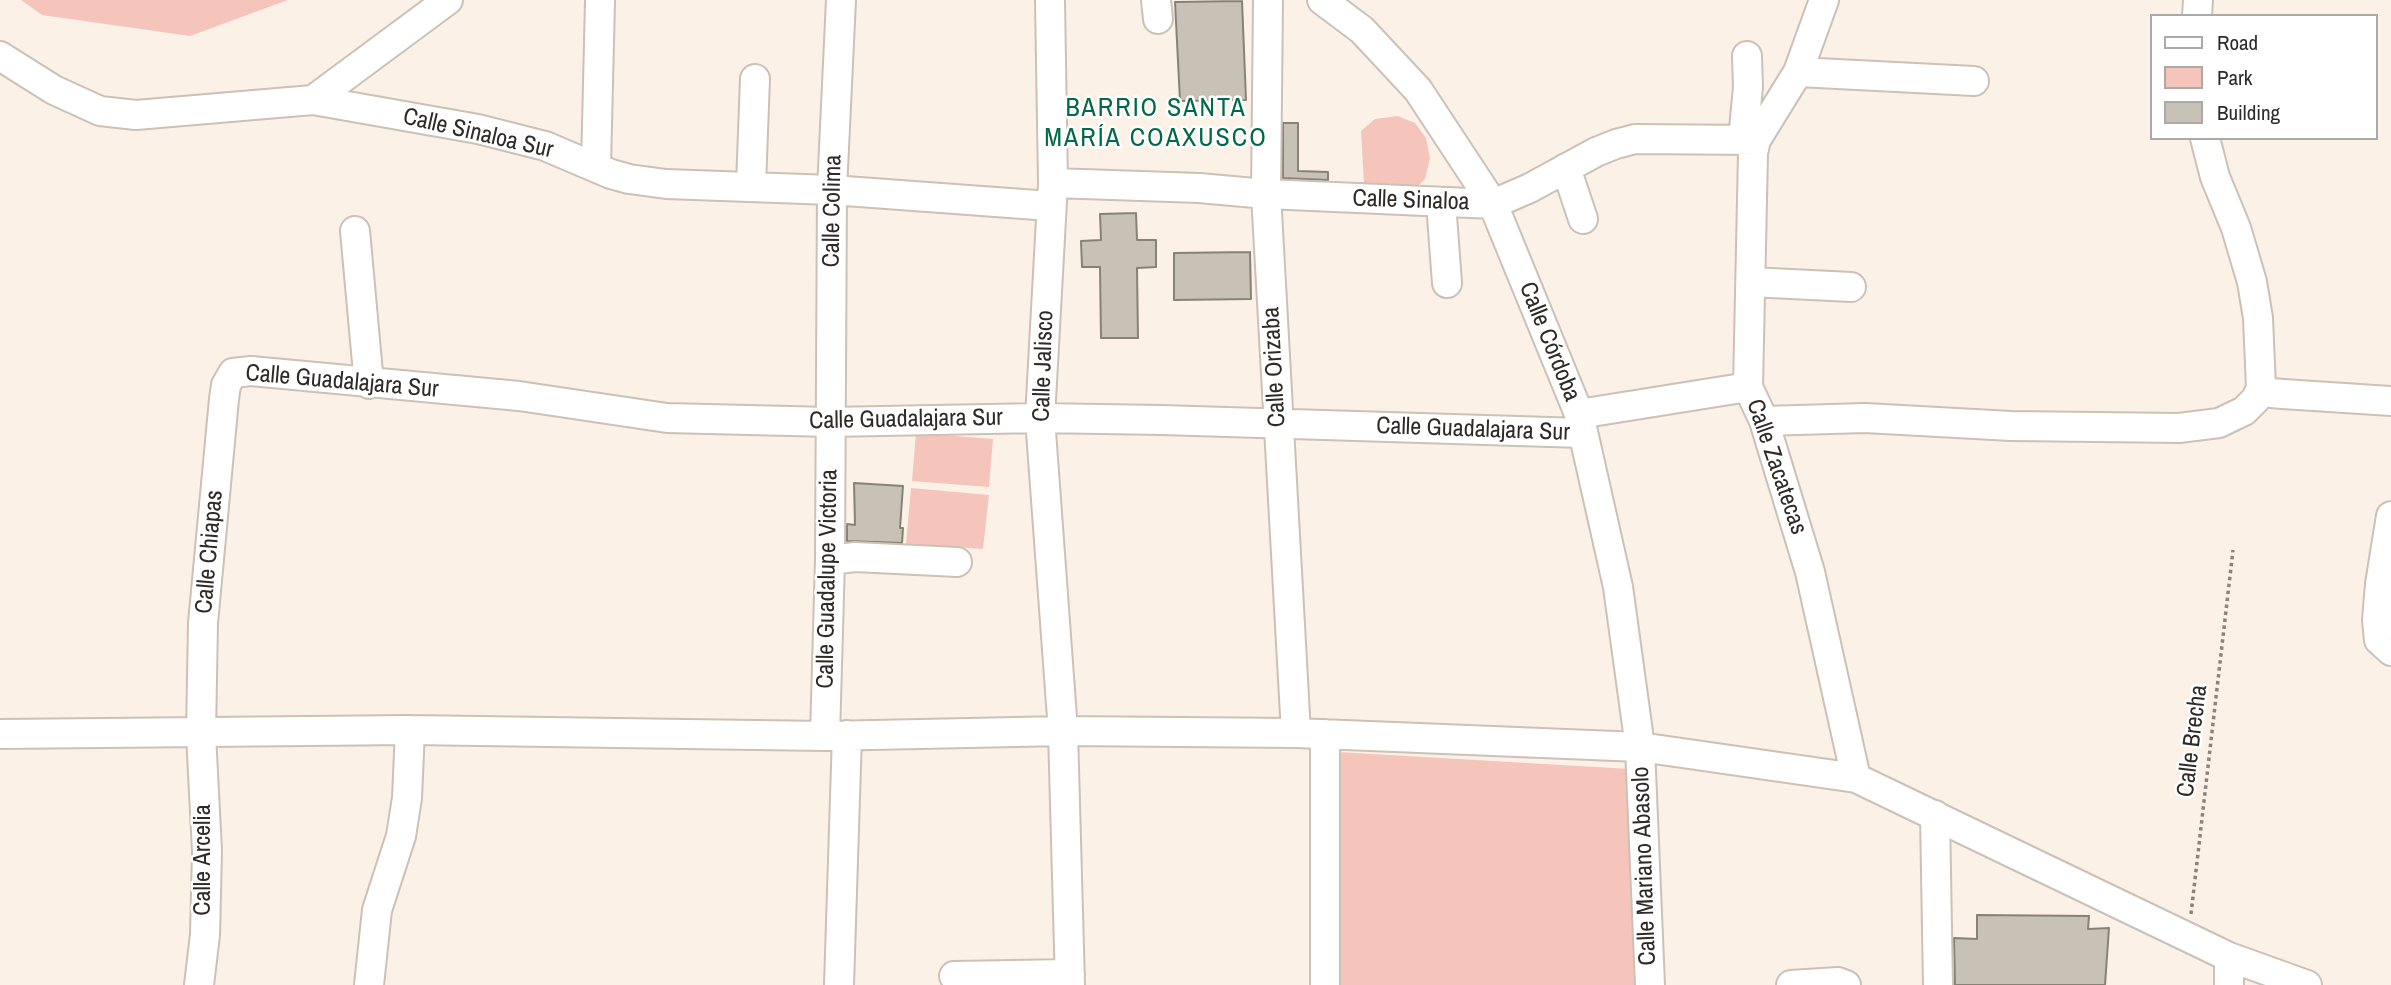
<!DOCTYPE html>
<html>
<head>
<meta charset="utf-8">
<style>
	body { margin:0 }
	#map { position:relative; width:2391px; height:985px; overflow:hidden; background:#fcf1e6; font-family:"Archivo Narrow",sans-serif }
	canvas { display:block }
	.legend { position:absolute; left:2150px; top:14px; width:228px; height:126px; box-sizing:border-box; background:#fff; border:2px solid #abaaa8; margin:0; padding:9px 12px; list-style:none; font-size:21px; color:#2e2a26 }
	.legend li { display:flex; align-items:center; gap:14px; height:35px }
	.legend b { width:35px; border:2px solid #abaaa8 }
</style>
</head>
<body>
<div id="map">
<canvas width="2391" height="985"></canvas>
<ul class="legend">
<li><b style="height:9px;background:#fff"></b>Road</li>
<li><b style="height:19px;background:#f5c4bb"></b>Park</li>
<li><b style="height:19px;background:#c8c2b6"></b>Building</li>
</ul>
</div>
<script>
const c = document.querySelector('canvas').getContext('2d');
c.lineJoin = 'round';
function fill(path, color) { c.fillStyle = color; c.fill(path, 'evenodd'); }
const shape = rows => new Path2D(rows.map(r => 'M' + r).join(''));
function stroke(path, color, width, dash) { c.strokeStyle = color; c.lineWidth = width; c.lineCap = dash ? 'butt' : 'round'; c.setLineDash(dash || []); c.stroke(path); }
function label(font, color, halo, rows, align = 'center') {
  c.font = font + ' "Archivo Narrow",sans-serif'; c.lineWidth = 5; c.setLineDash([]); c.textBaseline = 'middle'; c.strokeStyle = halo; c.fillStyle = color; for (const [text, x, y, turn = 0] of rows) {
    c.save(); c.translate(x, y); c.rotate((+turn || 0) * Math.PI / 180); c.textAlign = isNaN(turn) ? turn : align; if (halo) c.strokeText(text, 0, 0); c.fillText(text, 0, 0); c.restore();
  }
}
const green = shape([
	[21,0,288,0,190,36,42,15],
	[1398,116,1415,123,1426,138,1430,158,1425,179,1409,194,1369,188,1364,184,1361,131,1375,119],
	[916,433,993,439,989,487,912,481],
	[911,488,989,495,983,549,906,544],
	[1338,752,1630,769,1640,985,1335,985]
]);
const building = shape([
	[1242,1,1246,100,1180,101,1175,2,1242,1],
	[1283,123,1298,123,1298,171,1328,172,1328,180,1283,178,1283,123],
	[1136,213,1137,240,1156,240,1156,267,1137,268,1138,338,1101,338,1100,267,1082,267,1081,241,1101,240,1100,214,1136,213],
	[1250,252,1251,299,1174,300,1174,253,1250,252],
	[854,483,903,486,900,528,903,528,902,543,847,541,847,524,855,525,854,483],
	[1977,915,2089,916,2088,929,2109,928,2105,985,1955,985,1954,938,1977,939,1977,915]
]);
const path = shape([
	[2191,914,2233,550]
]);
const minor = shape([
	[1050,0,1053,183,1040,418,1063,731,1070,985],
	[1156,0,1158,19],
	[1268,0,1266,194,1296,733],
	[1322,0,1362,30,1418,90,1493,204,1579,414,1618,587,1640,747,1650,985],
	[1824,0,1798,72,1756,140,1753,153,1748,387,1764,421,1810,572,1856,778],
	[2197,16,2198,0],
	[0,56,54,90,100,111,136,115,313,100,478,129,545,146,611,174,629,179,666,184,832,190,1050,206],
	[1798,72,1974,81],
	[313,100,448,0],
	[1743,139,1748,87,1747,56],
	[596,166,600,1],
	[1566,168,1583,219],
	[1053,183,1199,188,1266,194,1493,204,1530,188,1596,152,1616,144,1635,139,1756,140],
	[751,185,755,79],
	[1441,203,1447,283],
	[355,231,369,384],
	[1751,282,1851,287],
	[2261,388,2271,393,2283,394,2391,401],
	[1579,414,1748,387],
	[1764,421,1865,418,2011,426,2179,428,2219,423,2244,411,2256,399,2261,388,2258,318,2252,282,2236,228,2215,177,2205,138],
	[2391,516,2380,584,2377,620,2379,640,2391,651],
	[830,560,855,557,957,562],
	[0,734,410,730,825,736,1063,731,1296,733,1640,747,1856,778,2229,957,2307,985],
	[825,736,830,560,832,190,841,0],
	[1935,815,1938,985],
	[2229,957,2229,985],
	[954,976,1070,974],
	[199,985,205,935,207,851,201,734,203,623,224,399,226,385,233,373,251,371,519,396,667,418,830,422,1040,418,1162,420,1582,433],
	[369,985,377,910,401,836,407,798,410,730],
	[839,985,847,735],
	[1325,985,1325,734],
	[1791,985,1838,982,1846,985]
]);
const streetNames = [
	["Calle Sinaloa Sur",478,134,13],
	["Calle Sinaloa",1411,201,2],
	["Calle Colima",833,211,-89],
	["Calle Córdoba",1549,342,68],
	["Calle Jalisco",1044,366,-88],
	["Calle Orizaba",1275,367,-93],
	["Calle Guadalajara Sur",342,382,5],
	["Calle Guadalajara Sur",906,420,-1],
	["Calle Guadalajara Sur",1473,430,2],
	["Calle Zacatecas",1776,467,71],
	["Calle Chiapas",210,552,-85],
	["Calle Guadalupe Victoria",828,579,-89],
	["Calle Brecha",2193,741,-83],
	["Calle Arcelia",204,860,-90],
	["Calle Mariano Abasolo",1645,866,-92]
];
const neighbourhoodNames = [
	["BARRIO SANTA",1156,109],
	["MARÍA COAXUSCO",1156,139]
];
fill(green, '#f5c4bb');
fill(building, '#c8c2b6');
stroke(building, '#878276', 2);
stroke(minor, '#cbc1b6', 32);
stroke(path, '#8b847c', 3.5, [3.5, 3.5]);
stroke(minor, '#fff', 28);
label('24px', '#2e2a26', '#fff', streetNames);
c.letterSpacing = '2px';
label('26px', '#006947', '#fff', neighbourhoodNames);
c.letterSpacing = '0px';
</script>
</body>
</html>
